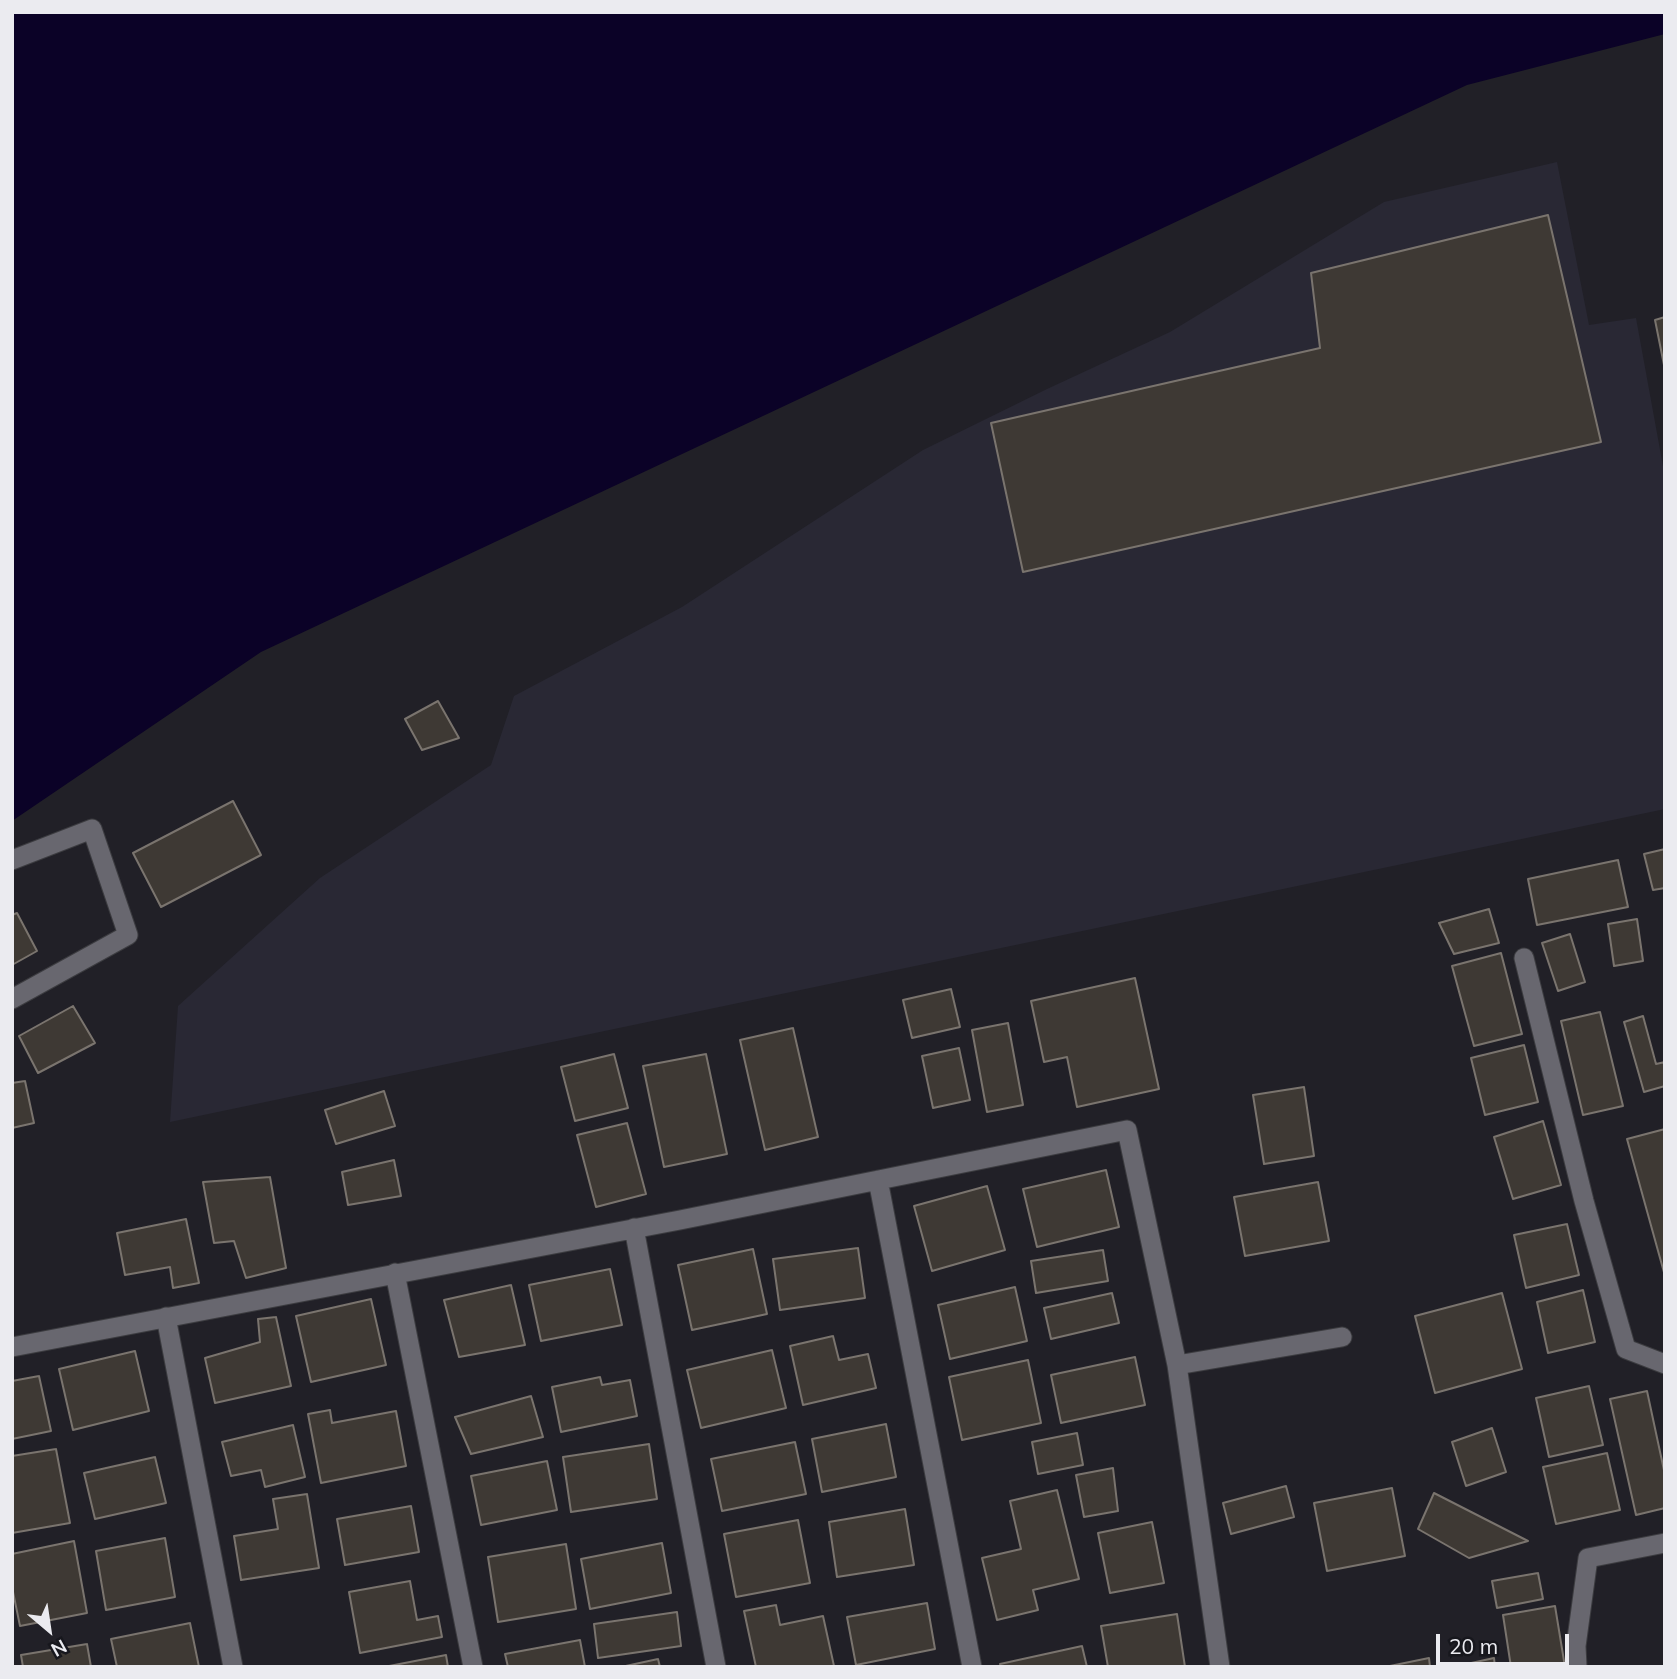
<!DOCTYPE html>
<html>
<head>
<meta charset="utf-8">
<style>
	body { margin:0 }
	#map { position:relative; width:1677px; height:1679px; overflow:hidden; background:#212027; font-family:Mulish,sans-serif }
	canvas { display:block }
	.frame { position:absolute; inset:0; border:14px solid #ebebf0; pointer-events:none }
	.north { position:absolute; left:14px; top:1595px; width:70px; height:70px; -webkit-text-stroke:5px #17171d; paint-order:stroke; rotate:151deg; font-size:19px; font-weight:700; line-height:28px; text-align:center; color:#ebebf0 }
	.north::after { content:''; display:block; margin:auto; width:24px; height:32px; background:#ebebf0; clip-path:polygon(50% 0,100% 100%,50% 72%,0 100%) }
	.scale { position:absolute; left:1436px; top:1634px; width:133px; height:32px; box-sizing:border-box; border:4px solid #ebebf0; border-top:0; padding-left:9px; font-size:21px; line-height:24px; white-space:nowrap; color:#ebebf0; -webkit-text-stroke:5px #17171d; paint-order:stroke }
</style>
</head>
<body>
<div id="map">
<canvas width="1677" height="1679"></canvas>
<div class="frame"></div>
<div class="north">N</div>
<div class="scale">20 m</div>
</div>
<script>
const c = document.querySelector('canvas').getContext('2d');
c.lineJoin = 'round';
function fill(path, color) { c.fillStyle = color; c.fill(path, 'evenodd'); }
const shape = rows => new Path2D(rows.map(r => 'M' + r).join(''));
function stroke(path, color, width, dash) { c.strokeStyle = color; c.lineWidth = width; c.lineCap = dash ? 'butt' : 'round'; c.setLineDash(dash || []); c.stroke(path); }
const built = shape([
	[1557,162,1589,325,1636,318,1665,477,1665,809,170,1122,178,1006,320,878,491,765,514,696,682,607,923,450,1047,389,1170,332,1384,202]
]);
const water = shape([
	[12,12,1665,12,1665,34,1467,85,261,652,12,821]
]);
const building = shape([
	[1548,215,1601,442,1023,572,991,423,1320,348,1311,273,1548,215],
	[1665,317,1665,370,1655,320,1665,317],
	[438,701,459,738,422,750,405,719,438,701],
	[233,801,261,855,161,907,133,853,233,801],
	[1665,849,1665,888,1653,890,1644,854,1665,849],
	[1618,860,1628,907,1537,925,1528,879,1618,860],
	[1489,909,1499,943,1454,954,1439,923,1489,909],
	[17,913,37,951,12,965,12,915,17,913],
	[1637,919,1643,961,1614,966,1608,924,1637,919],
	[1570,934,1585,982,1558,991,1542,943,1570,934],
	[1501,953,1522,1034,1474,1046,1452,966,1501,953],
	[1135,978,1159,1089,1077,1107,1067,1057,1044,1062,1031,1001,1135,978],
	[951,989,960,1027,912,1038,903,1000,951,989],
	[73,1006,95,1043,38,1073,19,1036,73,1006],
	[1600,1012,1623,1106,1583,1115,1561,1021,1600,1012],
	[1643,1016,1656,1064,1665,1062,1665,1086,1644,1092,1624,1022,1643,1016],
	[1008,1023,1023,1105,987,1112,972,1030,1008,1023],
	[793,1028,818,1137,765,1150,740,1040,793,1028],
	[1524,1045,1538,1102,1485,1115,1471,1058,1524,1045],
	[959,1048,970,1100,933,1108,922,1056,959,1048],
	[614,1054,628,1108,575,1121,561,1067,614,1054],
	[706,1054,727,1154,664,1167,643,1066,706,1054],
	[25,1081,34,1123,12,1128,12,1083,25,1081],
	[1304,1087,1314,1156,1264,1164,1253,1095,1304,1087],
	[384,1091,395,1126,336,1144,325,1110,384,1091],
	[1543,1121,1561,1185,1513,1199,1494,1137,1543,1121],
	[627,1123,646,1194,596,1207,577,1135,627,1123],
	[1665,1129,1665,1276,1627,1139,1665,1129],
	[394,1160,401,1196,348,1205,342,1172,394,1160],
	[1106,1170,1119,1227,1037,1247,1023,1189,1106,1170],
	[270,1177,286,1268,246,1278,234,1241,214,1243,203,1182,270,1177],
	[1318,1182,1329,1241,1245,1256,1234,1197,1318,1182],
	[987,1186,1005,1250,932,1271,914,1206,987,1186],
	[186,1219,199,1283,173,1288,170,1267,125,1275,117,1233,186,1219],
	[1567,1224,1579,1275,1526,1288,1514,1235,1567,1224],
	[858,1248,865,1298,780,1310,773,1259,858,1248],
	[753,1249,767,1314,692,1330,678,1265,753,1249],
	[1103,1250,1108,1281,1036,1293,1031,1261,1103,1250],
	[610,1269,622,1325,541,1341,529,1285,610,1269],
	[511,1285,525,1345,459,1357,444,1300,511,1285],
	[1015,1287,1027,1341,950,1359,938,1305,1015,1287],
	[1583,1290,1595,1342,1548,1353,1537,1302,1583,1290],
	[1112,1293,1119,1323,1051,1339,1044,1308,1112,1293],
	[1502,1293,1522,1369,1435,1393,1415,1316,1502,1293],
	[371,1299,386,1365,311,1382,296,1316,371,1299],
	[276,1317,291,1386,215,1403,205,1358,260,1342,258,1319,276,1317],
	[833,1336,839,1360,868,1354,876,1388,803,1405,790,1346,833,1336],
	[772,1350,786,1408,701,1428,687,1370,772,1350],
	[135,1351,149,1411,73,1430,59,1369,135,1351],
	[1135,1357,1145,1405,1061,1423,1051,1375,1135,1357],
	[1028,1360,1041,1423,962,1440,949,1377,1028,1360],
	[39,1376,51,1431,12,1439,12,1381,39,1376],
	[600,1377,602,1385,630,1380,637,1416,561,1432,552,1387,600,1377],
	[1589,1386,1603,1445,1549,1457,1536,1398,1589,1386],
	[1647,1391,1665,1475,1665,1508,1636,1515,1610,1399,1647,1391],
	[531,1396,543,1437,471,1454,455,1417,531,1396],
	[330,1410,332,1423,396,1411,406,1466,321,1483,308,1414,330,1410],
	[886,1424,896,1477,822,1492,812,1439,886,1424],
	[293,1425,305,1477,265,1487,261,1470,231,1476,222,1442,293,1425],
	[1492,1428,1506,1472,1466,1486,1452,1442,1492,1428],
	[1077,1433,1083,1465,1038,1474,1032,1442,1077,1433],
	[795,1442,806,1494,722,1511,711,1459,795,1442],
	[649,1444,657,1499,571,1512,563,1457,649,1444],
	[56,1449,70,1523,12,1533,12,1456,56,1449],
	[1607,1453,1620,1510,1556,1524,1543,1467,1607,1453],
	[155,1457,166,1503,95,1519,84,1473,155,1457],
	[547,1461,557,1510,481,1525,471,1476,547,1461],
	[1113,1468,1118,1511,1084,1517,1076,1475,1113,1468],
	[1286,1486,1294,1517,1231,1534,1223,1503,1286,1486],
	[1392,1488,1405,1556,1327,1571,1314,1503,1392,1488],
	[1057,1490,1079,1579,1033,1590,1038,1610,997,1620,982,1558,1021,1549,1010,1501,1057,1490],
	[1434,1493,1528,1541,1469,1558,1418,1529,1434,1493],
	[307,1494,319,1568,241,1580,234,1536,278,1529,273,1499,307,1494],
	[411,1506,419,1552,345,1565,337,1519,411,1506],
	[905,1509,914,1565,837,1577,829,1522,905,1509],
	[798,1520,810,1583,736,1597,724,1534,798,1520],
	[1152,1522,1164,1583,1110,1593,1098,1533,1152,1522],
	[165,1538,175,1597,106,1610,96,1551,165,1538],
	[74,1541,87,1613,20,1626,12,1587,12,1554,74,1541],
	[662,1543,671,1593,590,1609,581,1559,662,1543],
	[566,1544,576,1609,498,1622,488,1557,566,1544],
	[1538,1573,1543,1599,1497,1608,1492,1581,1538,1573],
	[410,1581,417,1620,438,1616,442,1637,360,1653,349,1592,410,1581],
	[927,1603,935,1649,856,1665,847,1617,927,1603],
	[776,1605,780,1625,823,1616,834,1666,756,1667,744,1611,776,1605],
	[1555,1606,1565,1667,1511,1667,1503,1615,1555,1606],
	[677,1612,681,1646,598,1658,594,1624,677,1612],
	[1177,1614,1185,1667,1108,1667,1101,1626,1177,1614],
	[190,1623,199,1667,117,1667,111,1639,190,1623],
	[580,1640,585,1667,508,1667,505,1654,580,1640],
	[87,1644,91,1667,23,1667,21,1655,87,1644],
	[1082,1646,1087,1667,1001,1667,1000,1664,1082,1646],
	[446,1655,448,1667,384,1667,446,1655],
	[1429,1658,1430,1667,1385,1667,1429,1658],
	[1494,1658,1495,1667,1453,1667,1494,1658],
	[658,1659,660,1667,621,1667,658,1659]
]);
const minor = shape([
	[12,860,92,829,128,935,12,999],
	[1524,958,1584,1201,1626,1349,1665,1364],
	[878,1180,972,1667],
	[634,1228,716,1667],
	[395,1273,473,1667],
	[166,1317,233,1667],
	[12,1347,680,1220,1127,1130,1177,1365,1220,1667],
	[1177,1365,1342,1337],
	[1577,1667,1576,1646,1588,1558,1665,1543]
]);
fill(built, '#292834');
fill(water, '#0b0227');
fill(building, '#3e3934');
stroke(building, '#7a746e', 2);
stroke(minor, '#3c3c40', 21);
stroke(minor, '#68676f', 19);
</script>
</body>
</html>
